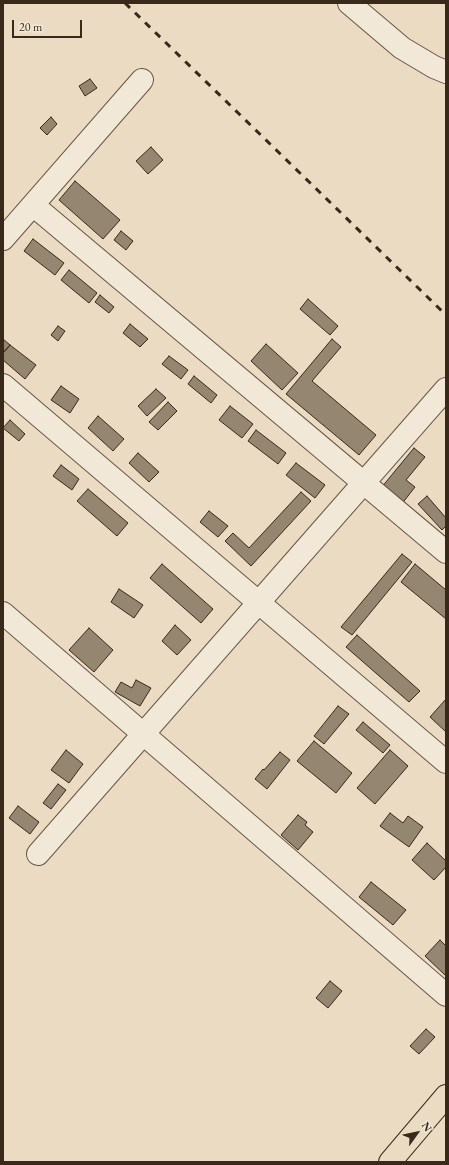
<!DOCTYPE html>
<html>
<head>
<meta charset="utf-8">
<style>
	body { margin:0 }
	#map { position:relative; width:449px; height:1165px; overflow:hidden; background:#ebdbc2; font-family:"EB Garamond",serif }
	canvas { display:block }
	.frame { position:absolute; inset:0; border:4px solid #38291a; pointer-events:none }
	.north { position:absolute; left:397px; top:1113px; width:40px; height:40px; -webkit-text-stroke:3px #f2e8d7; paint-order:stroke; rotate:57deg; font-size:11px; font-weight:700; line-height:16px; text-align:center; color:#38291a }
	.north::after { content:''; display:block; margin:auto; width:14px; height:18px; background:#38291a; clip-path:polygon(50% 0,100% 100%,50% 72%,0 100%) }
	.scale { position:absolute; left:12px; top:20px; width:70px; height:18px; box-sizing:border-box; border:2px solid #38291a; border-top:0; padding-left:5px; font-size:12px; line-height:14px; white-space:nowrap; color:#38291a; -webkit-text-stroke:3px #f2e8d7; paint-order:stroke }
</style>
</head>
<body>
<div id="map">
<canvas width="449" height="1165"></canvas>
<div class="frame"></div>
<div class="north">N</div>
<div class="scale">20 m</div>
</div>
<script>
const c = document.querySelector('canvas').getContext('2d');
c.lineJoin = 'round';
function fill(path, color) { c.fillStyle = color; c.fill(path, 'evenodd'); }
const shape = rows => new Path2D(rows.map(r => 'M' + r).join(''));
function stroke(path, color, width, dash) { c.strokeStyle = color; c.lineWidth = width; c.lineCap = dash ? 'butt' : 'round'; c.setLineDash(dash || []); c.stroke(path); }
const building = shape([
	[90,79,97,88,85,96,79,86,90,79],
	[51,117,57,124,47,135,40,128,51,117],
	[151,147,163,160,148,174,136,161,151,147],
	[75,181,120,220,103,239,59,200,75,181],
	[121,231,133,241,126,250,114,240,121,231],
	[33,239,64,263,55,275,24,251,33,239],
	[69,270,97,293,89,303,61,280,69,270],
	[100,295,114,307,109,313,95,302,100,295],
	[308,299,338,326,330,335,300,309,308,299],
	[130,324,148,339,140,347,123,333,130,324],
	[58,326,65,331,58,341,51,335,58,326],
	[3,339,10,345,3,353,3,339],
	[332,339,341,347,312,381,376,435,359,455,286,394,332,339],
	[266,344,298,373,282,390,251,361,266,344],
	[10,345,36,365,25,379,3,360,3,353,10,345],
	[169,356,188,370,181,379,162,364,169,356],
	[194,376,217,395,211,403,188,384,194,376],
	[61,386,79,399,70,413,51,400,61,386],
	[156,389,166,398,147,416,138,406,156,389],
	[168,402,177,411,158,430,149,422,168,402],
	[230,406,253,424,242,438,219,420,230,406],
	[98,416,124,439,113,451,88,428,98,416],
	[10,420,25,434,19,441,3,428,10,420],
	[256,430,286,453,278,464,248,441,256,430],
	[414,448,425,457,406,480,415,487,401,505,381,488,414,448],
	[138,453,159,472,149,482,129,463,138,453],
	[296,463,325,485,315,498,286,475,296,463],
	[61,465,79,479,72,490,53,476,61,465],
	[88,489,128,523,117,536,77,501,88,489],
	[301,492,311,501,251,566,225,541,233,533,249,548,301,492],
	[427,496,446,518,446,526,442,530,418,504,427,496],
	[209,511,228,526,218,537,200,522,209,511],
	[402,554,412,562,352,635,341,627,402,554],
	[162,564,213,609,201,623,150,578,162,564],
	[415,564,446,590,446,619,401,582,415,564],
	[119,589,143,605,134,618,111,602,119,589],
	[175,625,191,640,177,655,162,641,175,625],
	[89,628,113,650,94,672,69,650,89,628],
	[357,635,420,691,409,702,346,647,357,635],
	[136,680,151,688,140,706,115,692,121,682,132,688,136,680],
	[446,699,446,732,430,717,446,699],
	[338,706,349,714,324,744,314,736,338,706],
	[363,722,390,745,383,753,356,730,363,722],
	[314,741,352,773,336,793,297,761,314,741],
	[66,750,83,764,69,783,51,770,66,750],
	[390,750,408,766,375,804,357,788,390,750],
	[280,752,290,760,267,789,255,779,263,769,264,770,280,752],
	[58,784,66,790,51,809,43,803,58,784],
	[18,806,39,822,30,834,9,818,18,806],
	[390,813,403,823,408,816,423,827,409,847,380,826,390,813],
	[298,815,307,822,305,825,313,832,298,850,281,835,298,815],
	[427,843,446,861,446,867,434,880,412,860,427,843],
	[371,882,406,910,393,925,359,897,371,882],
	[440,940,446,946,446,976,425,956,440,940],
	[330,981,342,991,328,1008,316,998,330,981],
	[426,1029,435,1037,419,1054,410,1046,426,1029]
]);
const street = shape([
	[349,3,402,48,434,67,446,72],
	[33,205,446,552],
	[3,239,142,80],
	[3,385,446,762],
	[3,613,446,995],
	[38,854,446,389]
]);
const primary = shape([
	[390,1162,446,1096]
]);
const rail = shape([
	[125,3,446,315]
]);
fill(building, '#958671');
stroke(building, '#38291a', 1);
stroke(street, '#655644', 24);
stroke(primary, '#38291a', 24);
stroke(street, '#f2e8d7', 22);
stroke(primary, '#ebdbc2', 22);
stroke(rail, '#38291a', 3, [7, 7]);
</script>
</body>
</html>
